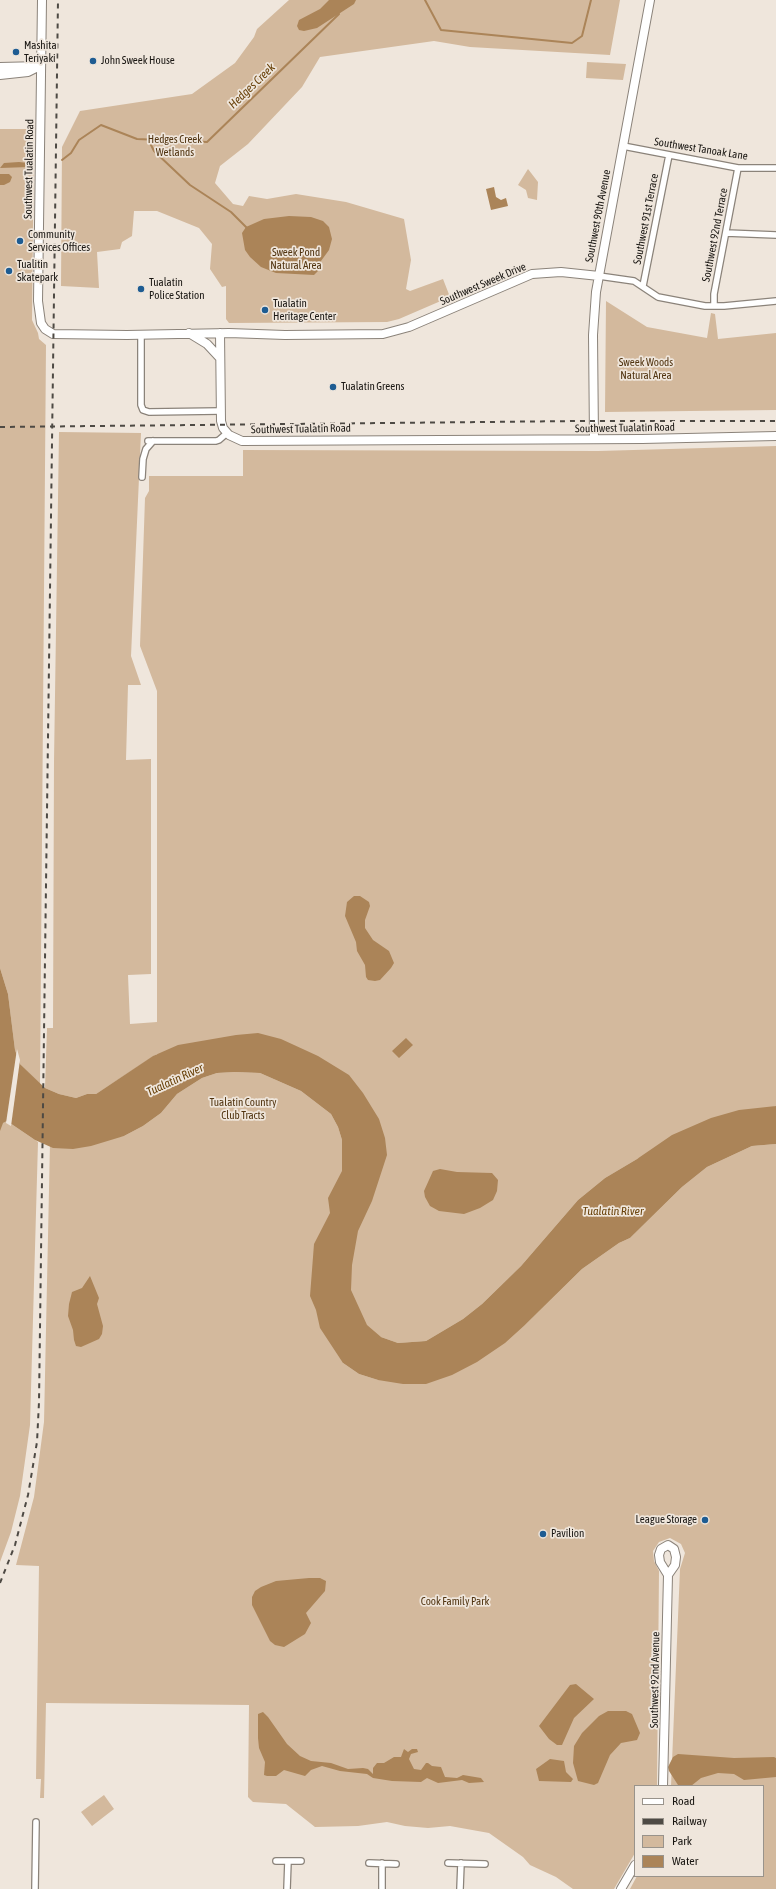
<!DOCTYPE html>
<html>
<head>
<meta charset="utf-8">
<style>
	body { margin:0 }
	#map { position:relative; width:776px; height:1889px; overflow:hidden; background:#efe6dc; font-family:"Asap Condensed",sans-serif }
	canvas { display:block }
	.legend { position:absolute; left:634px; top:1785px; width:130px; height:92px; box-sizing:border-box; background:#efe6dc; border:1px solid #99938b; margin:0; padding:5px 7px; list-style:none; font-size:12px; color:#191612 }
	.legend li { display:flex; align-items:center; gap:8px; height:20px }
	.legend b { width:20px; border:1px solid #99938b }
</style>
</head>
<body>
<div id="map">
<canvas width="776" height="1889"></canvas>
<ul class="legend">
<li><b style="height:5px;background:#fff"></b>Road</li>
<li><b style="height:5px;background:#4e4a44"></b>Railway</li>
<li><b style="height:11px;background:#d3b99d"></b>Park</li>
<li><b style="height:11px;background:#ab8458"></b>Water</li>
</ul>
</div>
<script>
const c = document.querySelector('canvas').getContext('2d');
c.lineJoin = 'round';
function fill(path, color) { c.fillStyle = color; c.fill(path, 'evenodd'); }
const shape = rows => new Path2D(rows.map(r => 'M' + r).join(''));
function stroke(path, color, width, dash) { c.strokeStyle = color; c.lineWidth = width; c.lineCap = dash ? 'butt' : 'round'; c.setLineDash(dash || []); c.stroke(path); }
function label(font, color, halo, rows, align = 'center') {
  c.font = font + ' "Asap Condensed",sans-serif'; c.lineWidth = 3.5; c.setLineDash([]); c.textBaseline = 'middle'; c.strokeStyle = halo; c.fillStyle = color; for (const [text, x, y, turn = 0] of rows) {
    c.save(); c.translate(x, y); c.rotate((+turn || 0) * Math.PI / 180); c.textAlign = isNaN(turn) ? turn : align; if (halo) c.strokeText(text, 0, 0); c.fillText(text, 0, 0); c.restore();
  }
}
const green = shape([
	[289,0,620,0,610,55,470,47,434,41,320,57,302,87,248,144,220,166,215,183,233,204,243,206,249,196,267,199,296,194,346,202,404,219,411,260,406,289,410,291,443,279,450,297,399,319,387,322,229,323,226,319,226,286,222,287,210,269,212,244,199,228,157,211,134,211,132,236,122,242,120,249,97,252,99,288,61,286,62,147,80,111,192,94,235,63,254,37,257,29],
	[587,62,626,64,623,80,586,78],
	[0,129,34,129,32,320,38,333,39,339,46,345,40,1084,20,1064,15,1050,8,994,0,968],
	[528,169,538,182,537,200,528,198,526,190,518,185],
	[606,301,647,327,707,338,711,313,715,314,718,339,776,333,776,410,605,412],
	[59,432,141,433,131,656,141,685,128,685,126,760,151,759,151,974,128,975,130,1024,157,1022,157,691,140,646,145,498,149,491,149,476,243,476,243,450,598,451,776,446,776,1106,637,1159,605,1178,578,1200,521,1266,482,1304,463,1319,426,1341,398,1343,381,1337,343,1363,359,1374,378,1380,526,1324,582,1269,619,1243,630,1238,682,1187,707,1167,752,1146,776,1144,776,1889,630,1889,637,1876,763,1876,763,1786,671,1786,680,1569,685,1553,681,1544,670,1538,659,1542,653,1551,654,1561,659,1571,657,1786,635,1786,635,1853,614,1889,573,1889,556,1877,530,1865,523,1857,489,1833,450,1826,428,1828,405,1826,387,1822,358,1826,315,1827,286,1804,253,1802,248,1797,249,1705,46,1703,44,1798,40,1798,41,1779,36,1779,39,1566,16,1565,34,1497,44,1422,50,1143,124,1136,143,1126,161,1113,177,1094,202,1078,217,1073,235,1072,260,1073,301,1091,331,1114,338,1127,342,1140,343,1122,303,1089,260,1071,157,1054,96,1094,87,1094,76,1098,59,1094,45,1088,47,1028,53,1028,54,761],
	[7,1121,38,1142,30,1425,20,1496,11,1532,0,1562,0,1124],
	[104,1795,114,1809,92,1826,81,1812]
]);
const water = shape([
	[329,0,356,0,354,4,317,28,304,31,299,30,297,26,299,20,320,9],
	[19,162,28,163,29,167,0,168,4,163],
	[0,174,9,174,12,177,10,182,4,185,0,185],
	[494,187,496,197,501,200,506,198,508,206,491,210,486,189],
	[289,216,311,217,323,221,329,227,332,239,329,250,321,261,318,271,314,275,276,273,261,267,250,257,245,250,242,233,246,227,264,219],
	[354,896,360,896,369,902,370,906,365,920,365,928,373,940,389,951,394,963,391,968,380,980,375,981,368,980,366,977,365,965,357,951,356,942,345,916,347,902],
	[0,968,8,994,15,1050,20,1064,45,1088,59,1094,76,1098,87,1094,96,1094,153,1056,178,1045,236,1035,258,1033,281,1039,318,1056,349,1075,363,1093,379,1119,385,1138,387,1155,372,1201,358,1231,352,1265,351,1290,367,1325,381,1337,398,1343,426,1341,463,1319,482,1304,521,1266,578,1200,605,1178,637,1159,672,1135,711,1118,739,1110,776,1106,776,1144,752,1146,707,1167,682,1187,630,1238,619,1243,582,1269,526,1324,505,1343,477,1362,452,1375,426,1384,403,1384,378,1380,359,1374,343,1363,320,1328,316,1310,310,1296,314,1244,330,1213,328,1198,342,1171,342,1140,338,1127,331,1114,301,1091,260,1073,235,1072,217,1073,202,1078,177,1094,161,1113,143,1126,124,1136,91,1146,73,1149,53,1148,35,1140,7,1121,3,1123,0,1131],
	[406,1038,413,1045,399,1058,392,1051],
	[440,1169,457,1172,492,1173,498,1180,497,1191,493,1200,480,1208,464,1214,439,1211,430,1206,425,1197,424,1191,433,1171],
	[90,1276,99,1298,97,1304,103,1326,102,1334,99,1339,81,1347,76,1346,74,1340,73,1330,68,1316,69,1304,72,1292,82,1288],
	[309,1578,320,1578,326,1581,325,1591,306,1613,311,1623,305,1634,284,1647,275,1645,270,1641,252,1605,252,1597,255,1591,261,1587,276,1581],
	[576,1684,594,1699,574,1718,562,1745,557,1745,549,1739,539,1726,570,1685],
	[608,1711,626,1711,632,1714,640,1733,637,1740,621,1743,610,1755,598,1783,594,1785,578,1781,573,1763,574,1746,582,1733,599,1716],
	[263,1712,268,1717,287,1744,300,1756,311,1761,331,1763,348,1769,363,1768,368,1769,373,1774,373,1768,377,1763,384,1763,394,1757,401,1757,404,1749,408,1752,412,1749,417,1749,418,1752,411,1754,409,1759,414,1769,421,1770,426,1763,428,1763,432,1766,441,1767,445,1777,457,1778,463,1775,481,1778,484,1782,469,1783,462,1780,438,1783,427,1778,421,1782,392,1781,373,1778,367,1774,340,1771,322,1766,311,1770,305,1776,284,1770,276,1776,267,1776,264,1775,265,1762,259,1748,258,1738,258,1714],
	[678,1754,734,1758,774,1757,776,1758,776,1777,744,1780,734,1774,718,1773,701,1778,691,1786,681,1786,678,1785,669,1771,668,1767,673,1757],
	[550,1759,564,1761,566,1772,573,1779,571,1782,539,1781,536,1769]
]);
const pier = shape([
	[17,1049,20,1060,11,1126,6,1123]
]);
const stream = shape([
	[425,0,441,30,572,43,582,36,591,0],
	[148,139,154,151,190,185,231,212,247,228],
	[62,160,71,153,79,140,101,125,137,139,207,142,339,14]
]);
const street = shape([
	[623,146,738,168,776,168],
	[726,233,776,235],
	[599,276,634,281,658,297,705,306,724,306,776,301],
	[643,286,669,155],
	[714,306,714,294,738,168],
	[141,334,141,405,143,410,149,412,220,411],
	[148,441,216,441,219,440,227,433],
	[142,477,143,459,146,449,153,441],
	[276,1861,301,1861],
	[369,1863,396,1864],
	[448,1863,485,1864],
	[35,1889,36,1822],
	[287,1889,288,1861],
	[382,1889,382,1863],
	[460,1889,461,1863]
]);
const secondary = shape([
	[42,0,38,301,41,323,45,329,53,334,127,335,229,333,285,335,383,334,409,327,532,274,561,272,599,276],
	[0,67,40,66],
	[0,75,28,72,40,66],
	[189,333,207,344,220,358],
	[220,333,221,421,223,428,229,435,242,441,642,439,776,436],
	[594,439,593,335,596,292,650,0],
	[663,1786,668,1575,660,1562,659,1555,661,1549,668,1545,674,1549,676,1557,675,1565,668,1575],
	[621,1889,635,1865]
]);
const rail = shape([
	[0,427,580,421,776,421],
	[0,1583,15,1545,28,1495,37,1442,39,1402,58,0]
]);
const markers = [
	[16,52,4,"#1e5c92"],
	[93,61,4,"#1e5c92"],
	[20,241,4,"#1e5c92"],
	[9,271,4,"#1e5c92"],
	[141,289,4,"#1e5c92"],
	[265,310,4,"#1e5c92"],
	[333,387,4,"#1e5c92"],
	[705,1520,4,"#1e5c92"],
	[543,1534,4,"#1e5c92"]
];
const poiNames = [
	["Mashita",24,46],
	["Teriyaki",24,59],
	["John Sweek House",101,61],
	["Community",28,235],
	["Services Offices",28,248],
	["Tualitin",17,265],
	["Skatepark",17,278],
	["Tualatin",149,283],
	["Police Station",149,296],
	["Tualatin",273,304],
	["Heritage Center",273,317],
	["Tualatin Greens",341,387],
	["League Storage",697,1520,"right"],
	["Pavilion",551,1534]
];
const parkNames = [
	["Hedges Creek",175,140],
	["Wetlands",175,153],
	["Sweek Pond",296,253],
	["Natural Area",296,266],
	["Sweek Woods",646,363],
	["Natural Area",646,376],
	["Tualatin Country",243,1103],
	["Club Tracts",243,1116],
	["Cook Family Park",455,1602]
];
const streetNames = [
	["Southwest Tanoak Lane",701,149,9],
	["Southwest Tualatin Road",29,169,-89],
	["Southwest 90th Avenue",598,216,-79],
	["Southwest 91st Terrace",646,219,-79],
	["Southwest 92nd Terrace",715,235,-79],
	["Southwest Sweek Drive",483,284,-23],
	["Southwest Tualatin Road",625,428,-1],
	["Southwest Tualatin Road",301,429,-1],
	["Southwest 92nd Avenue",655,1680,-89]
];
const waterNames = [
	["Hedges Creek",252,86,-44],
	["Tualatin River",175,1080,-25],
	["Tualatin River",613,1211]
];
fill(green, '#d3b99d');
fill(water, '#ab8458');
fill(pier, '#efe6dc');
stroke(stream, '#ab8458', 2);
stroke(street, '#8b837a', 8);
stroke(secondary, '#8b837a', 10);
stroke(street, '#fff', 5.5);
stroke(secondary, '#fff', 8);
stroke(rail, '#4e4a44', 2, [5, 5]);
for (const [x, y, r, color] of markers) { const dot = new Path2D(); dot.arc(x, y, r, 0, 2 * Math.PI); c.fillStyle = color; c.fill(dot); stroke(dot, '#efe6dc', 1.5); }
label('11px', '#191612', '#efe6dc', poiNames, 'left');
label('11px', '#50330f', '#efe6dc', parkNames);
label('11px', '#191612', '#efe6dc', streetNames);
label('italic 12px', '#6a430b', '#efe6dc', waterNames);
</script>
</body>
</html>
